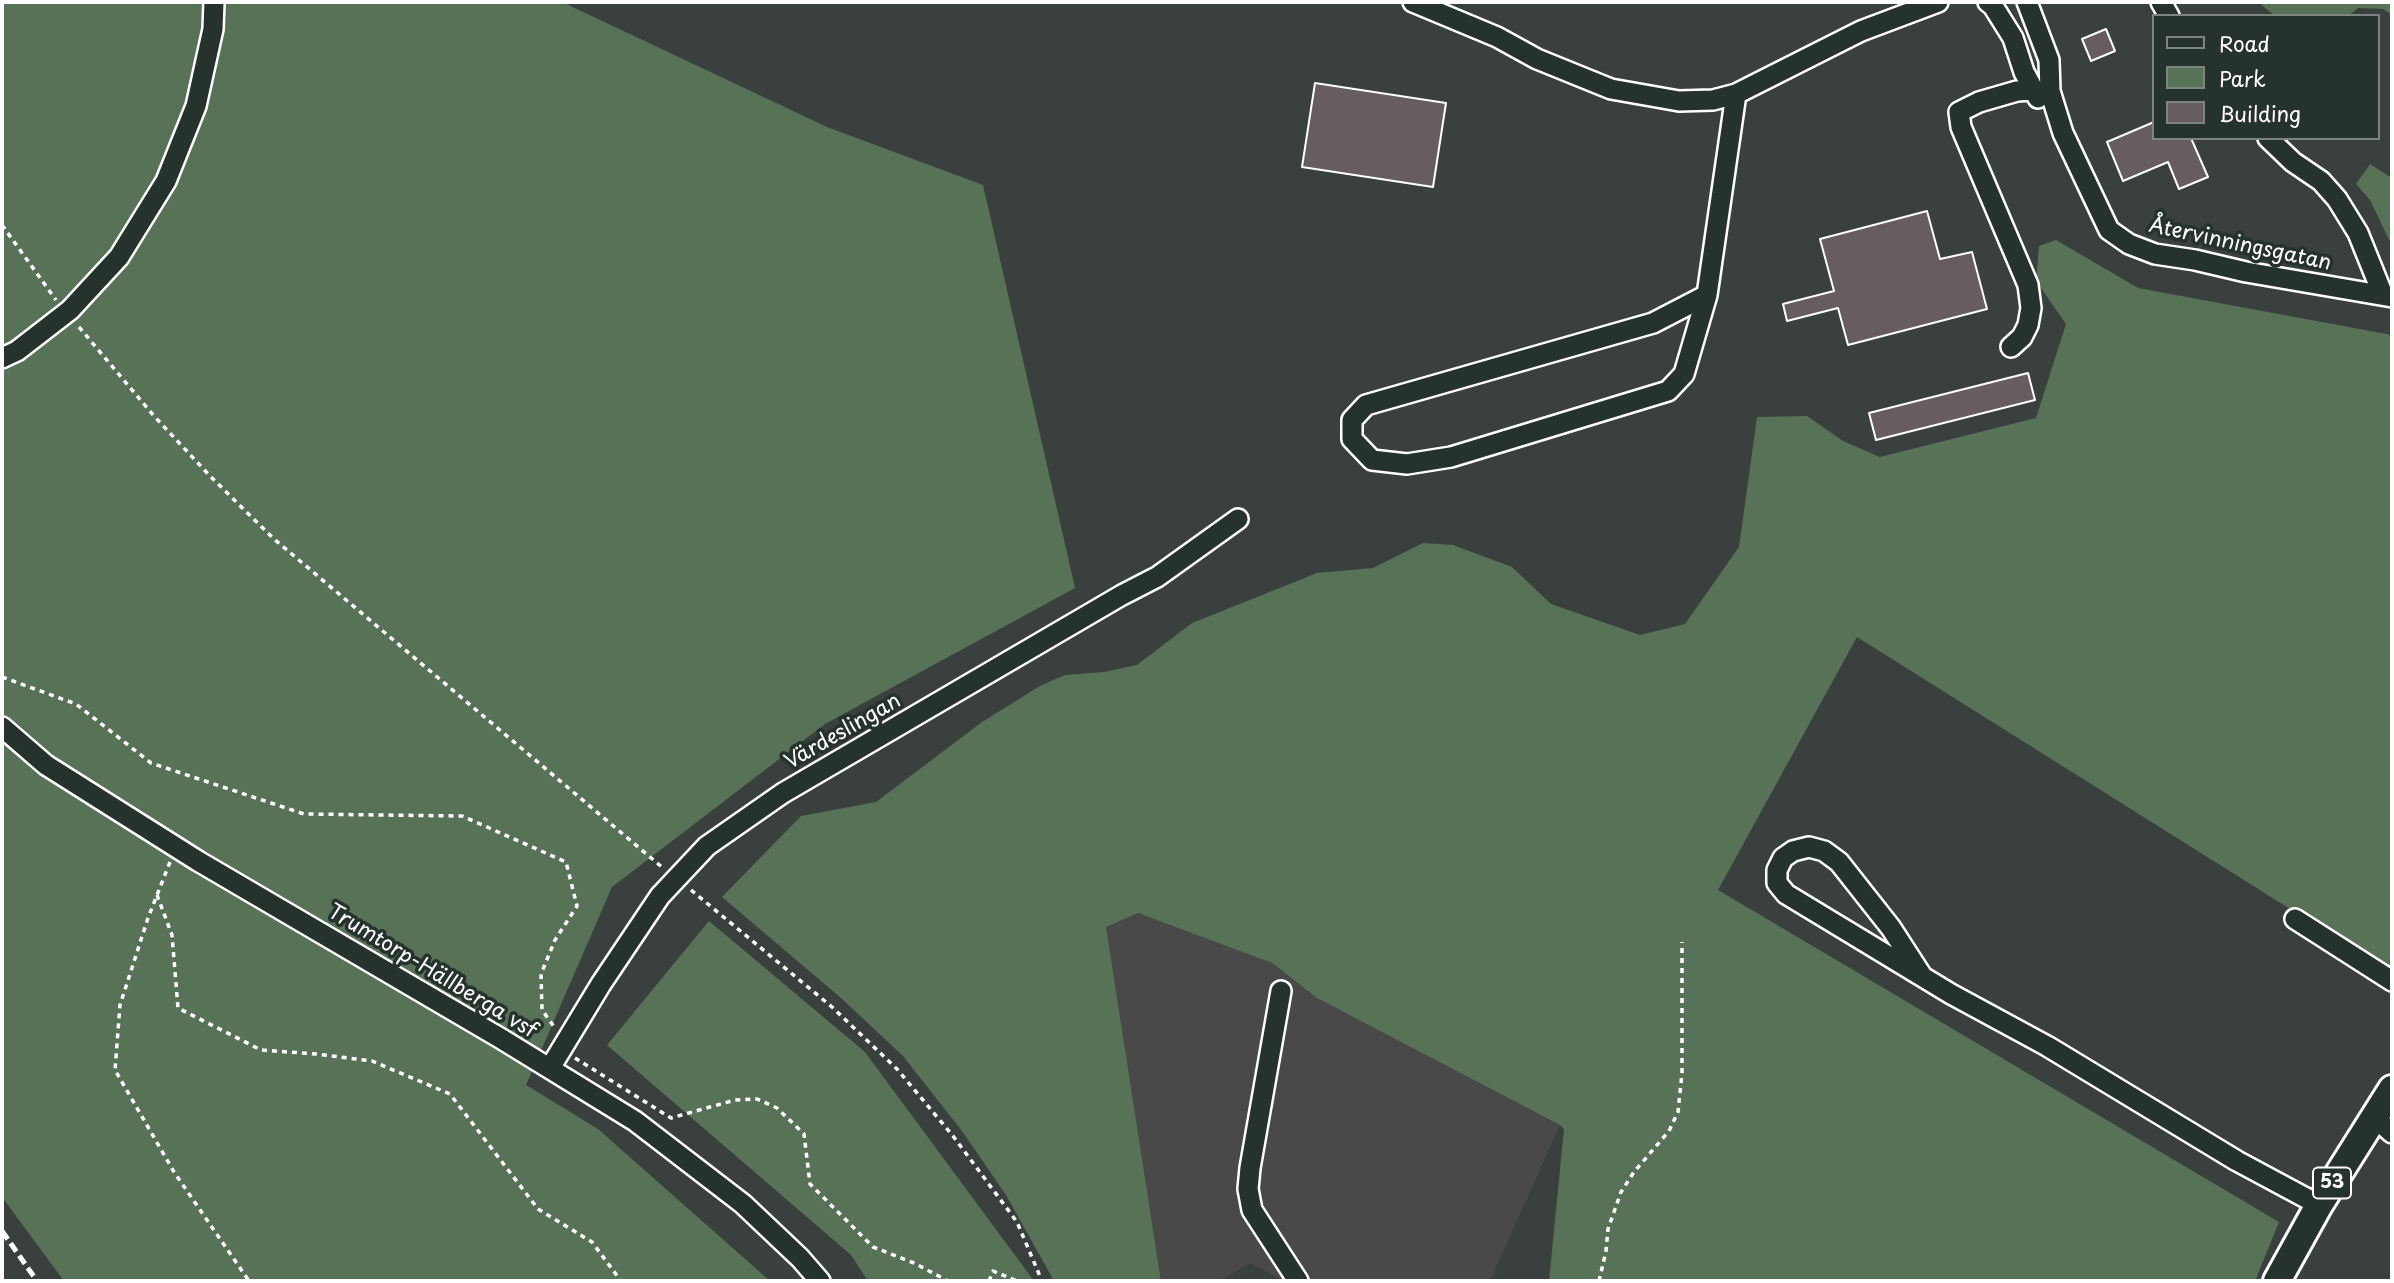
<!DOCTYPE html>
<html>
<head>
<meta charset="utf-8">
<style>
	body { margin:0 }
	#map { position:relative; width:2394px; height:1283px; overflow:hidden; background:#3a403d; font-family:"Playpen Sans",sans-serif }
	canvas { display:block }
	.frame { position:absolute; inset:0; border:4px solid #fff; pointer-events:none }
	.legend { position:absolute; left:2152px; top:14px; width:228px; height:126px; box-sizing:border-box; background:#26332d; border:2px solid #7d8581; margin:0; padding:9px 12px; list-style:none; font-size:21px; color:#fff }
	.legend li { display:flex; align-items:center; gap:14px; height:35px }
	.legend b { width:35px; border:2px solid #7d8581 }
</style>
</head>
<body>
<div id="map">
<canvas width="2394" height="1283"></canvas>
<div class="frame"></div>
<ul class="legend">
<li><b style="height:9px;background:#26332d"></b>Road</li>
<li><b style="height:19px;background:#587258"></b>Park</li>
<li><b style="height:19px;background:#675d61"></b>Building</li>
</ul>
</div>
<script>
const c = document.querySelector('canvas').getContext('2d');
c.lineJoin = 'round';
function fill(path, color) { c.fillStyle = color; c.fill(path, 'evenodd'); }
const shape = rows => new Path2D(rows.map(r => 'M' + r).join(''));
function stroke(path, color, width, dash) { c.strokeStyle = color; c.lineWidth = width; c.lineCap = dash ? 'butt' : 'round'; c.setLineDash(dash || []); c.stroke(path); }
function label(font, color, halo, rows, align = 'center') {
  c.font = font + ' "Playpen Sans",sans-serif'; c.lineWidth = 7; c.setLineDash([]); c.textBaseline = 'middle'; c.strokeStyle = halo; c.fillStyle = color; for (const [text, x, y, turn = 0] of rows) {
    c.save(); c.translate(x, y); c.rotate((+turn || 0) * Math.PI / 180); c.textAlign = isNaN(turn) ? turn : align; if (halo) c.strokeText(text, 0, 0); c.fillText(text, 0, 0); c.restore();
  }
}
const built = shape([
	[1138,913,1272,963,1317,998,1560,1125,1490,1281,1284,1281,1250,1263,1220,1281,1161,1281,1106,927]
]);
const green = shape([
	[2,2,562,2,827,127,983,185,1075,588,825,724,612,887,526,1085,598,1129,770,1281,64,1281,2,1197],
	[2258,2,2392,2,2392,15,2383,9,2358,8,2348,16,2275,16],
	[2370,164,2392,178,2392,246,2370,200,2356,184],
	[2056,240,2138,288,2392,335,2392,973,1857,637,1718,890,2279,1222,2255,1281,1549,1281,1564,1129,1560,1125,1317,998,1272,963,1138,913,1106,927,1161,1281,1054,1281,1006,1195,962,1131,903,1056,841,998,722,897,801,816,876,802,982,722,1040,686,1065,675,1104,672,1137,665,1192,623,1317,573,1373,568,1423,543,1453,545,1512,567,1551,604,1640,635,1685,624,1739,547,1757,417,1807,416,1843,441,1880,457,2036,418,2066,324,2036,281,2039,246],
	[709,921,865,1052,1034,1281,868,1281,851,1255,607,1045]
]);
const building = shape([
	[2106,29,2115,51,2091,61,2082,39,2106,29],
	[1315,83,1446,103,1433,187,1302,167,1315,83],
	[2154,122,2154,138,2191,138,2208,177,2179,189,2168,162,2123,181,2107,142,2154,122],
	[1927,211,1940,259,1972,252,1987,309,1848,345,1838,308,1787,321,1783,304,1834,291,1820,239,1927,211],
	[2028,373,2035,400,1876,440,1869,413,2028,373]
]);
const path = shape([
	[2,225,56,300],
	[79,327,154,416,211,477,274,539,663,868],
	[2,677,76,704,151,763,304,814,462,816,566,862,577,906,555,940,541,974,542,1010,555,1028],
	[170,862,148,918,120,1005,115,1070,174,1172,249,1281],
	[691,890,832,1007,897,1069,953,1136,1017,1222,1042,1281],
	[157,895,172,935,178,1008,261,1050,316,1054,372,1061,450,1094,538,1209,592,1242,621,1281],
	[575,1058,671,1118,735,1100,757,1099,777,1108,804,1134,810,1184,873,1247,914,1263,948,1281],
	[989,1281,993,1271,1017,1281],
	[1599,1281,1606,1251,1608,1229,1621,1192,1634,1172,1669,1131,1678,1112,1682,1073,1682,942]
]);
const minor = shape([
	[1413,2,1497,37,1537,59,1611,89,1679,101,1713,100,1736,94,1861,31,1938,2],
	[1988,2,1993,6,2013,38,2024,72,2038,98],
	[2027,2,2049,60,2050,91,2063,133,2109,230,2129,244,2155,254,2195,260,2246,272,2392,297],
	[2161,2,2169,16],
	[2268,138,2293,162,2321,181,2337,199,2358,233,2383,295],
	[1707,295,1653,323,1366,405,1352,420,1352,439,1372,460,1407,464,1451,457,1668,391,1684,374,1707,295,1736,94],
	[2011,347,2022,337,2028,325,2031,308,2028,285,1961,127,1959,112,1979,102,2017,91,2032,90],
	[2,358,17,351,70,310,119,257,166,181,196,106,213,29,214,2],
	[2,727,46,765,198,861,500,1038,635,1121,743,1204,800,1258,820,1281],
	[2295,919,2392,981],
	[1922,976,1891,928,1839,862,1824,851,1809,847,1793,851,1783,858,1777,870,1777,883,1786,894,1951,994,2047,1046,2237,1161,2319,1205],
	[1281,991,1250,1168,1248,1189,1252,1210,1298,1281],
	[550,1068,601,984,660,896,707,846,783,793,1122,595,1157,577,1238,519],
	[2373,1116,2392,1133]
]);
const major = shape([
	[2277,1281,2319,1205,2392,1089]
]);
const rail = shape([
	[2,1231,37,1281]
]);
const shields = [
	[2332,1183,38]
];
const shieldNames = [
	["53",2332,1183]
];
const streetNames = [
	["Återvinningsgatan",2240,245,12],
	["Värdeslingan",843,732,-30],
	["Trumtorp-Hällberga vsf",432,972,31]
];
fill(built, '#484948');
fill(green, '#587258');
fill(building, '#675d61');
stroke(building, '#fff', 2);
stroke(minor, '#fff', 24);
stroke(major, '#fff', 32);
stroke(path, '#fff', 3.5, [5, 5]);
stroke(minor, '#26332d', 19);
stroke(major, '#26332d', 26);
stroke(rail, '#fff', 5, [10, 5]);
for (const [x, y, w] of shields) { const box = new Path2D(); box.roundRect(x - w / 2, y - 15.5, w, 31, 5); c.fillStyle = '#26332d'; c.fill(box); stroke(box, '#fff', 2); }
label('bold 19px', '#fff', null, shieldNames);
label('21px', '#fff', '#26332d', streetNames);
</script>
</body>
</html>
